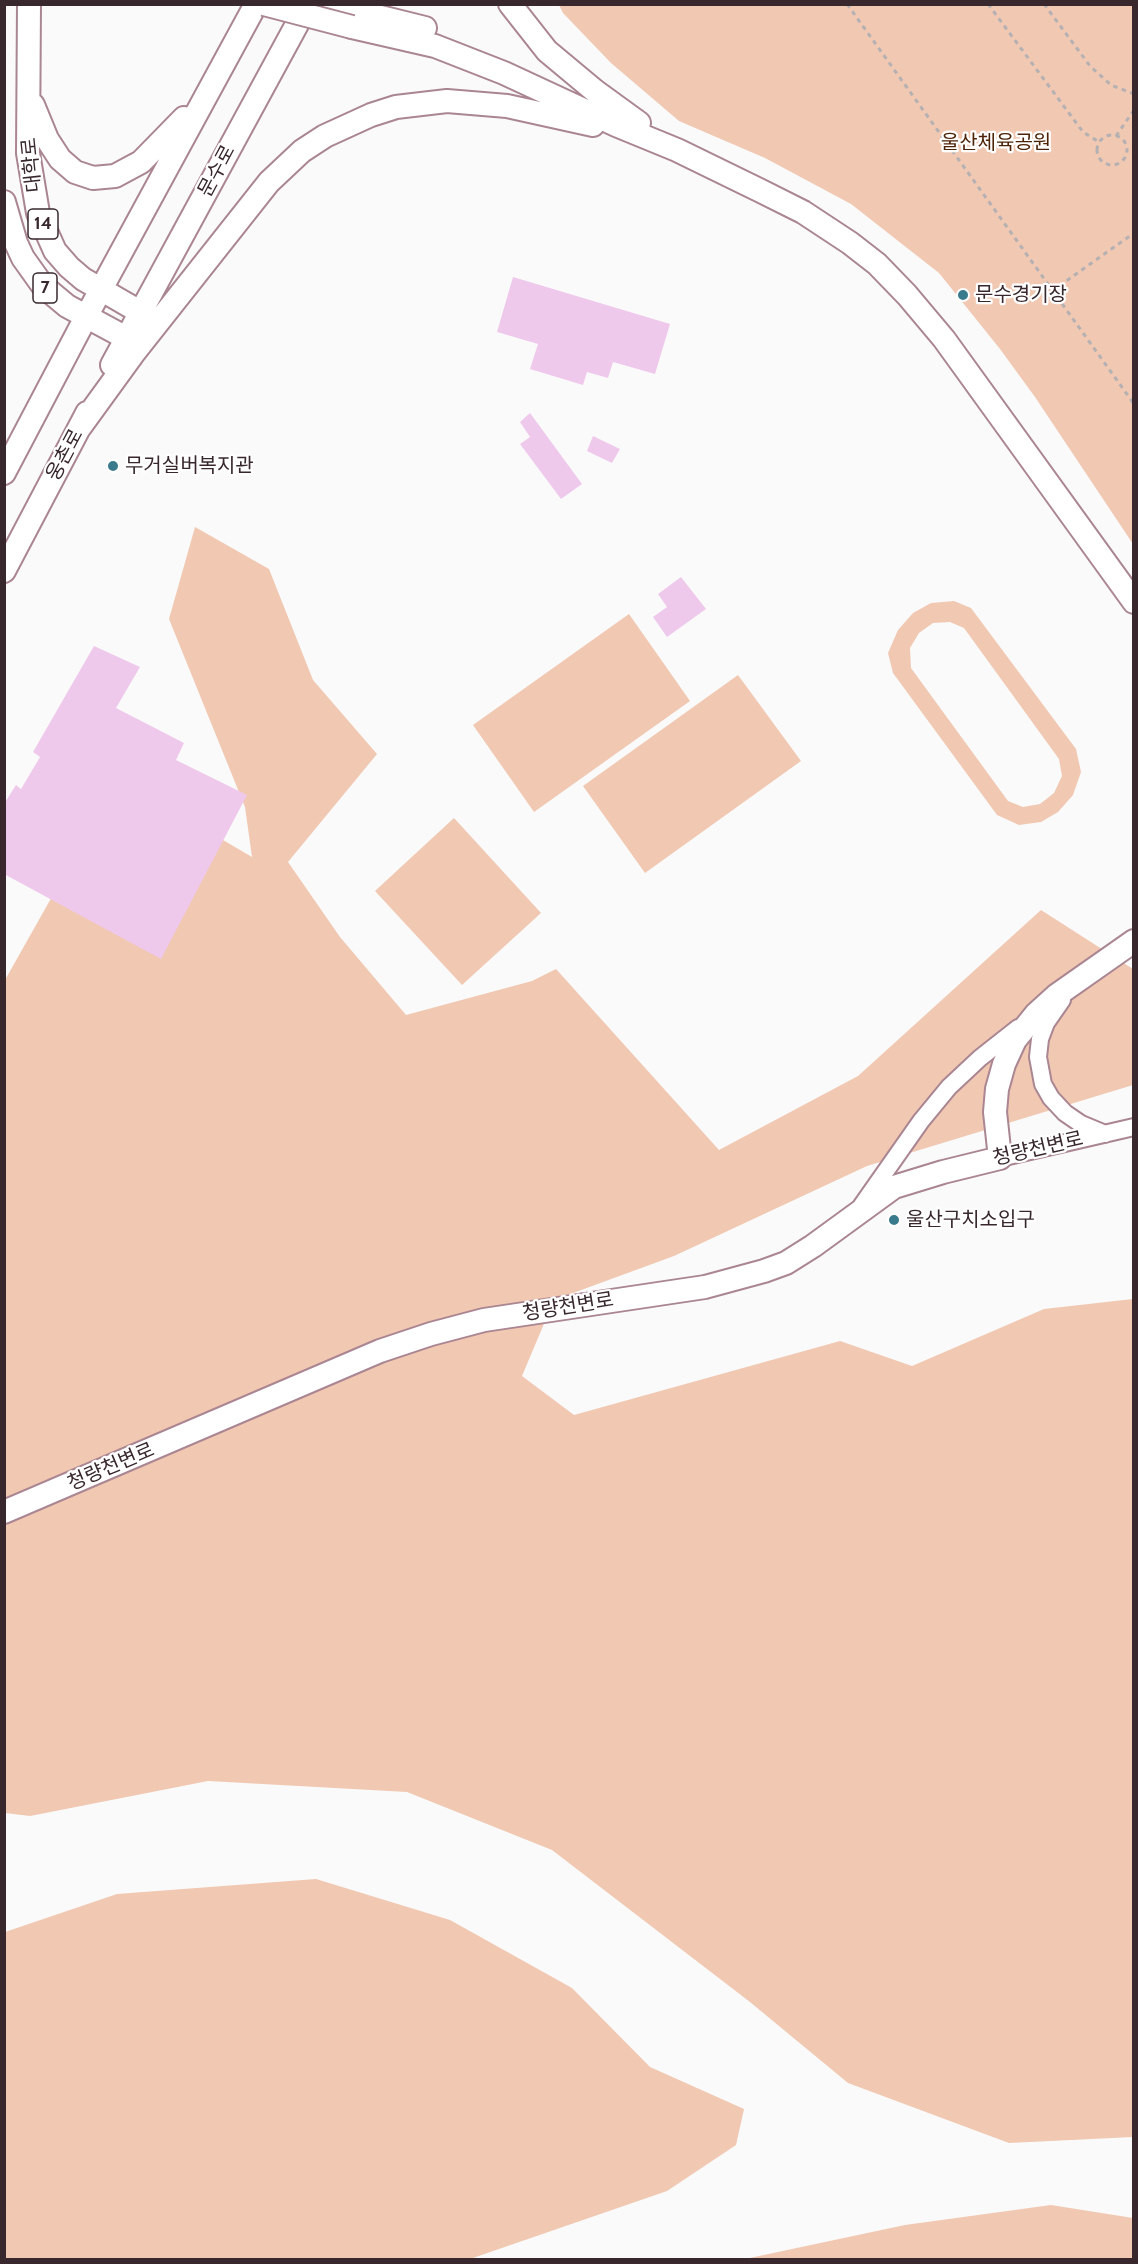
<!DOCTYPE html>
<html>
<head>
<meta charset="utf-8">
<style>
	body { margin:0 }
	#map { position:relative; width:1138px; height:2264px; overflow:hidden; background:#fafafa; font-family:Cabin,sans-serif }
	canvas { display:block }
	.frame { position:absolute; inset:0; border:6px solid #38282e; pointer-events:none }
</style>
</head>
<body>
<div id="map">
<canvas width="1138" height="2264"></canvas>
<div class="frame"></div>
</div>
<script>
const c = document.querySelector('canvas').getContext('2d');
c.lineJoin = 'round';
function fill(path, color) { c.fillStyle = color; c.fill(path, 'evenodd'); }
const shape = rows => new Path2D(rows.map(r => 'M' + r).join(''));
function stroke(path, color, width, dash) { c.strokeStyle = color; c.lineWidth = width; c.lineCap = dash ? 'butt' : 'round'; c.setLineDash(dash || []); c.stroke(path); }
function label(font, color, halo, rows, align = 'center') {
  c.font = font + ' Cabin,"Noto Sans KR",sans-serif'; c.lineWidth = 4.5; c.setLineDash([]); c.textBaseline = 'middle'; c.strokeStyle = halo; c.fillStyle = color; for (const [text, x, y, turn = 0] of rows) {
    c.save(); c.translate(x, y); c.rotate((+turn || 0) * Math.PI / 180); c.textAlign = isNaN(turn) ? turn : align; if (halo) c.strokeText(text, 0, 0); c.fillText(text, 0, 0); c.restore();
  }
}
const green = shape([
	[559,5,1133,5,1133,544,1035,397,1000,349,939,273,851,204,765,158,679,121,611,63,563,13],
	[195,527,269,569,313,680,377,754,288,862,340,937,406,1015,532,981,556,969,719,1150,858,1076,1041,910,1133,969,1133,1085,867,1166,674,1256,554,1300,522,1376,574,1415,840,1341,912,1366,1044,1309,1133,1299,1133,2137,1009,2143,848,2083,750,2002,552,1850,407,1792,208,1781,30,1816,5,1813,5,980,80,847,141,792,252,857,245,807,169,619],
	[954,601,971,608,1076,749,1081,772,1073,795,1058,812,1041,822,1019,825,997,815,893,673,888,653,898,630,913,613,931,603],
	[950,622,964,628,1059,759,1062,776,1054,793,1040,804,1023,807,1008,801,911,668,910,648,919,633,933,623],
	[629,614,690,701,534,812,473,725],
	[738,675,801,761,645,873,583,786],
	[454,818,541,913,462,985,375,891],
	[316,1879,450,1920,572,1988,650,2067,744,2109,736,2145,667,2191,470,2259,5,2259,5,1932,117,1894],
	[1051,2205,1133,2218,1133,2259,745,2259,905,2225]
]);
const building = shape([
	[513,277,670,324,655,374,613,362,608,378,587,372,583,385,530,369,538,344,497,332],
	[530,413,582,484,561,499,520,444,530,437,520,422],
	[593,436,620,449,612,463,587,451],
	[681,577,706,609,667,637,653,617,667,607,658,594],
	[94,646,140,667,116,708,184,743,176,760,247,795,161,959,4,874,4,804,16,785,21,789,40,757,33,752]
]);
const path = shape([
	[847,4,1134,404],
	[988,4,1083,132,1099,142],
	[1044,4,1090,66,1111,85,1134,94],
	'1097 150a15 15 0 1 1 30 0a15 15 0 1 1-30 0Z',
	[1116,136,1134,110],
	[1052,291,1134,233]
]);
const minor = shape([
	[1062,1000,1046,1023,1040,1039,1038,1057,1043,1084,1051,1098,1065,1113,1081,1124,1105,1134],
	[1000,1158,1134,1127],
	[862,1205,921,1121,949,1087,980,1058,1018,1028]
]);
const major = shape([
	[29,4,28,153,38,213,55,251,69,267,83,279,140,312],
	[328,4,425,28],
	[510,4,547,51,595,91,639,123],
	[352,27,435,46,504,73,616,125,677,150,759,190,803,212,850,243,877,264,907,295,944,339,1134,602],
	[33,105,47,139,60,159,75,172,93,178,115,176,141,162,184,118],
	[4,202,16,243,23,258,43,286,67,306,130,340,139,341],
	[112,365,308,4],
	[80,427,133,354,269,182,302,151,325,136,371,115,396,107,447,101,507,106,593,125],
	[4,473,86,317,256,4],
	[4,571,87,413],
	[4,1512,380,1351,431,1334,484,1320,705,1287,764,1271,786,1263,813,1246,894,1187,943,1172,1000,1158,995,1112,997,1089,1004,1064,1015,1040,1036,1014,1057,995,1134,941]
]);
const majorBridge = shape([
	[264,4,352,27]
]);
const markers = [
	[963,295,6,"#397a8d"],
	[113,466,6,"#397a8d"],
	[894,1220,6,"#397a8d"]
];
const shields = [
	[43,224,30],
	[45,288,24]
];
const shieldNames = [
	["14",43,224],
	["7",45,288]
];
const parkNames = [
	["울산체육공원",996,143]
];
const streetNames = [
	["대학로",32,165,-96],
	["문수로",217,171,-62],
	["웅촌로",65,455,-62],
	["청량천변로",1038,1149,-13],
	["청량천변로",568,1307,-9],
	["청량천변로",111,1467,-23]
];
const poiNames = [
	["문수경기장",975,295],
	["무거실버복지관",125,466],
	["울산구치소입구",906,1220]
];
fill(green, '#f1c8b2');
fill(building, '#efc9ec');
stroke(minor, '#aa8592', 20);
stroke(major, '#aa8592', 26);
stroke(path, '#b5b0b2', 3, [4.5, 4.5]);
stroke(minor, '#fff', 16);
stroke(major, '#fff', 22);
stroke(majorBridge, '#aa8592', 26, []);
stroke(majorBridge, '#fff', 22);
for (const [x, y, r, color] of markers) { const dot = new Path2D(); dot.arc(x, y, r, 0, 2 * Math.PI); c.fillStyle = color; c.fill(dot); stroke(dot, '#fff', 2); }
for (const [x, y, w] of shields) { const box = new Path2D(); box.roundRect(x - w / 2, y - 15, w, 30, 4.5); c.fillStyle = '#fff'; c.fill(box); stroke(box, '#38282e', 1.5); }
label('bold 18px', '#38282e', null, shieldNames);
label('20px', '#4e2408', '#fff', parkNames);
label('20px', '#38282e', '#fff', streetNames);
label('20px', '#38282e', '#fff', poiNames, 'left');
</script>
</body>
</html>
